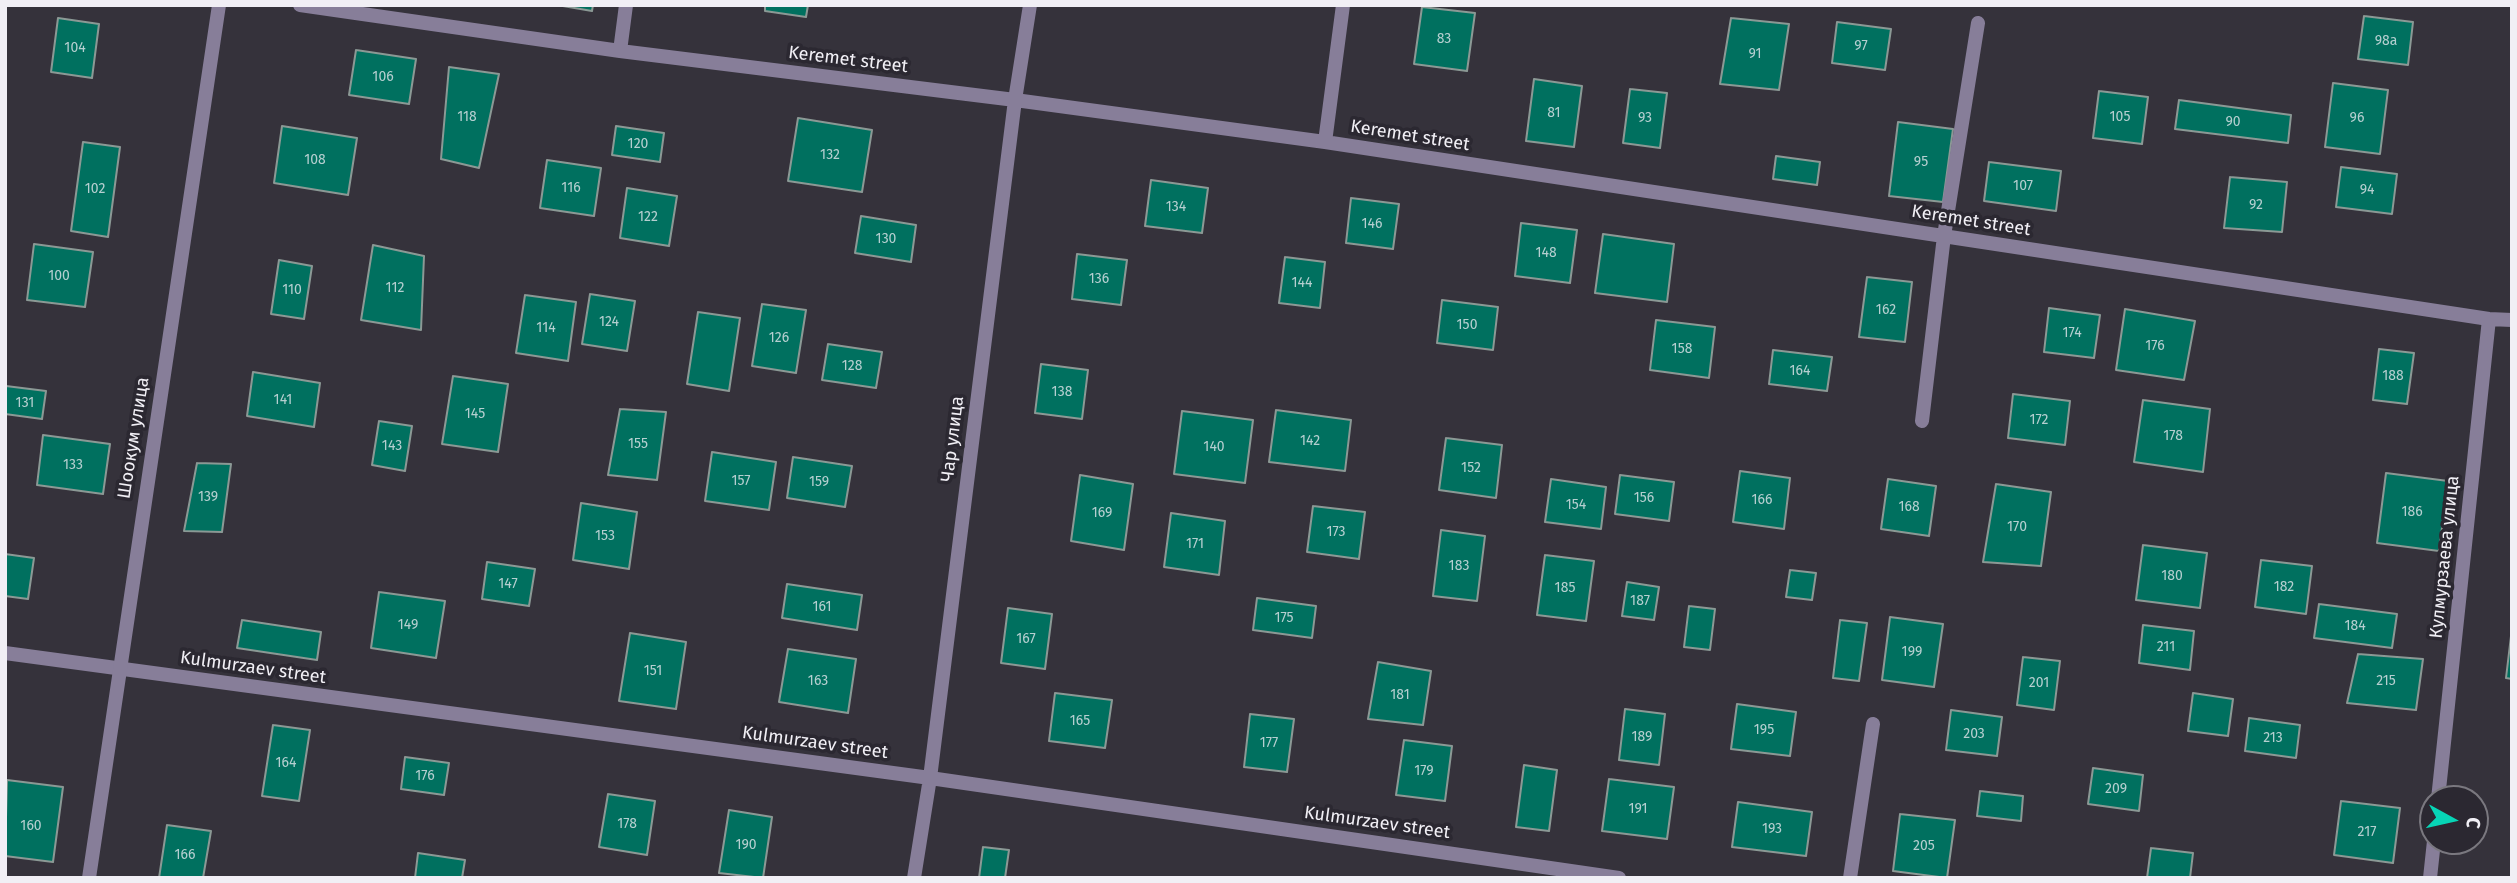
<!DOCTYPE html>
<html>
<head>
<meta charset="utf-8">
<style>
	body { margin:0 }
	#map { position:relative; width:2517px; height:883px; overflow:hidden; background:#35323b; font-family:"Fira Sans",sans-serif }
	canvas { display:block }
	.frame { position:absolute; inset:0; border:7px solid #f1eff5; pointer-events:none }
	.north { position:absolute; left:2419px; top:785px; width:70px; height:70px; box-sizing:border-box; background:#2b2831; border:2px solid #7a787f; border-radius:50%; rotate:98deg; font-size:19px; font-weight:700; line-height:28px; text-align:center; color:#f1eff5 }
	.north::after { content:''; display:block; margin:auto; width:24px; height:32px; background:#07d5b6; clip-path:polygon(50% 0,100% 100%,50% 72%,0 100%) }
</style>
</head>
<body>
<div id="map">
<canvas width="2517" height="883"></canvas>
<div class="frame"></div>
<div class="north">С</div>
</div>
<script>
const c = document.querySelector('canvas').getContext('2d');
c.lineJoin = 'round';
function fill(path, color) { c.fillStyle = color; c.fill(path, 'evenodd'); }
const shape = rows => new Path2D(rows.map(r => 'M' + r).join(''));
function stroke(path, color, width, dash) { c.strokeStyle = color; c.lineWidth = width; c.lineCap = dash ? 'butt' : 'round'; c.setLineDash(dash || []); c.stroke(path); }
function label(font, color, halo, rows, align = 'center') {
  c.font = font + ' "Fira Sans",sans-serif'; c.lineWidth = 7; c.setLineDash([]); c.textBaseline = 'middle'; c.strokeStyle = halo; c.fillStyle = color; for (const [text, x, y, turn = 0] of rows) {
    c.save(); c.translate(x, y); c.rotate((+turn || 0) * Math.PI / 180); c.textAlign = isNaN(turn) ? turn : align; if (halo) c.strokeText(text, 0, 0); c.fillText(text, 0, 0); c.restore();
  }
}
const building = shape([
	[557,5,593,5,592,11,557,5],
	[765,5,808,5,806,17,765,11,765,5],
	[1422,7,1475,13,1467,71,1414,64,1422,7],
	[2364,16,2413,22,2408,65,2358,59,2364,16],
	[58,18,99,24,92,78,51,72,58,18],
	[1731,18,1789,24,1779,90,1720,84,1731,18],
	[1837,22,1891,29,1885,70,1832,63,1837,22],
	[356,50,416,59,409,104,349,95,356,50],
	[449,67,499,74,479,168,441,159,449,67],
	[1534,79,1582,86,1574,147,1526,141,1534,79],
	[2333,83,2388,90,2380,154,2325,147,2333,83],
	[1630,89,1667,93,1660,148,1623,143,1630,89],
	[2099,91,2148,97,2142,144,2093,138,2099,91],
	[2179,100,2291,115,2288,143,2175,129,2179,100],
	[798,118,872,130,862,192,788,181,798,118],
	[1898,122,1953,129,1943,202,1889,196,1898,122],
	[282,126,357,138,348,195,274,183,282,126],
	[616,126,664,133,660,162,612,155,616,126],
	[83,142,120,147,108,237,71,231,83,142],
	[1776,156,1820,162,1817,185,1773,179,1776,156],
	[547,160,601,168,594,216,540,208,547,160],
	[1989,162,2061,171,2056,211,1984,201,1989,162],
	[2341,167,2397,174,2392,214,2336,207,2341,167],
	[2230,177,2287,182,2282,232,2224,228,2230,177],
	[1151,180,1208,188,1202,233,1145,226,1151,180],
	[627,188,677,196,669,246,620,238,627,188],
	[1351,198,1399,204,1393,249,1346,243,1351,198],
	[861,216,916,225,911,262,855,253,861,216],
	[1521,223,1577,230,1570,283,1515,276,1521,223],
	[1603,234,1674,244,1667,302,1595,293,1603,234],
	[34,244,93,252,85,307,27,300,34,244],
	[373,245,424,256,421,330,361,320,373,245],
	[1077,254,1127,260,1121,305,1072,299,1077,254],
	[1285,257,1325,262,1320,308,1279,303,1285,257],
	[279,260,312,266,304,319,271,314,279,260],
	[1867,277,1912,282,1905,342,1859,337,1867,277],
	[590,294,635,301,627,351,582,344,590,294],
	[525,295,576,302,568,361,516,353,525,295],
	[1442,300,1498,307,1493,350,1437,343,1442,300],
	[762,304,806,310,796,373,752,366,762,304],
	[2049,308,2100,315,2094,358,2044,352,2049,308],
	[2125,309,2195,321,2184,380,2116,370,2125,309],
	[698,312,740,318,729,391,687,384,698,312],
	[1656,320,1715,327,1709,378,1650,370,1656,320],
	[828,344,882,352,876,388,822,380,828,344],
	[2379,349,2414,353,2407,404,2373,400,2379,349],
	[1773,350,1832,357,1827,391,1769,384,1773,350],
	[1041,364,1088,370,1082,419,1035,413,1041,364],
	[253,372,320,383,314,427,247,416,253,372],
	[453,376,508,384,498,452,442,444,453,376],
	[6,386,46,391,42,419,5,414,6,386],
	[2013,394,2070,401,2065,445,2008,438,2013,394],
	[2143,400,2210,409,2203,472,2134,462,2143,400],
	[620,409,666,412,657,480,608,475,620,409],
	[1276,410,1351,420,1345,471,1269,462,1276,410],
	[1182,411,1253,420,1245,483,1174,474,1182,411],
	[379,421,412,426,405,471,372,465,379,421],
	[43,435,110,444,103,494,37,485,43,435],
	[1446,438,1502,445,1496,498,1439,490,1446,438],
	[712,452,776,462,769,510,705,501,712,452],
	[793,457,852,466,845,507,787,498,793,457],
	[197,463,231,464,222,532,184,531,197,463],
	[1740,471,1790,478,1784,529,1733,522,1740,471],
	[2386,473,2448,481,2439,551,2377,543,2386,473],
	[1080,475,1133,484,1124,550,1071,541,1080,475],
	[1620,475,1674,482,1669,521,1615,514,1620,475],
	[1551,479,1606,487,1601,529,1545,522,1551,479],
	[1888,479,1936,486,1929,536,1881,529,1888,479],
	[1996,484,2051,492,2041,566,1983,562,1996,484],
	[581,503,637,512,629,569,573,560,581,503],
	[1313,506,1365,512,1359,559,1307,552,1313,506],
	[1171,513,1225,521,1219,575,1164,567,1171,513],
	[1441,530,1485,536,1477,601,1433,596,1441,530],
	[2143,545,2207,553,2200,608,2136,600,2143,545],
	[5,554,34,558,28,599,5,596,5,554],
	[1545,555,1594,561,1586,621,1537,615,1545,555],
	[2261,560,2312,566,2306,614,2255,607,2261,560],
	[487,562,535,569,529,606,482,599,487,562],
	[1790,570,1816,573,1812,600,1786,597,1790,570],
	[1627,582,1659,587,1654,620,1622,616,1627,582],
	[787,584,862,595,857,630,782,618,787,584],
	[379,592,445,601,436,658,371,648,379,592],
	[1257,598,1316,606,1312,638,1253,630,1257,598],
	[2319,604,2397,614,2392,648,2314,638,2319,604],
	[1689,606,1715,609,1710,650,1684,647,1689,606],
	[1008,608,1052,614,1045,669,1001,663,1008,608],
	[1890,617,1943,624,1934,687,1882,680,1890,617],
	[242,620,321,632,317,660,237,648,242,620],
	[1840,620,1867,623,1859,681,1833,678,1840,620],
	[2143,625,2194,631,2190,670,2139,663,2143,625],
	[630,633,686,642,676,709,619,701,630,633],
	[2511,636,2512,636,2512,679,2506,678,2511,636],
	[788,649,856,659,848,713,779,702,788,649],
	[2358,654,2423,659,2416,710,2347,703,2358,654],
	[2023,657,2060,661,2054,710,2017,705,2023,657],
	[1378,662,1431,671,1423,725,1368,719,1378,662],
	[1055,693,1112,700,1105,748,1049,741,1055,693],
	[2193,693,2233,699,2228,736,2188,731,2193,693],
	[1737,704,1796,712,1790,756,1731,749,1737,704],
	[1625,709,1665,714,1659,765,1619,760,1625,709],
	[1951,710,2002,717,1997,756,1946,750,1951,710],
	[1250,714,1294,719,1287,772,1244,767,1250,714],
	[2249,718,2300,725,2296,758,2245,751,2249,718],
	[273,725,310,730,299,801,262,796,273,725],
	[1404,740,1452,746,1445,801,1396,795,1404,740],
	[405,757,449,763,444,795,401,789,405,757],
	[1524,765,1557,770,1549,831,1516,827,1524,765],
	[2093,768,2143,775,2139,811,2088,804,2093,768],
	[1609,779,1674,787,1667,839,1602,831,1609,779],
	[7,780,63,787,53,862,5,856,7,780],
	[1980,791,2023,796,2021,821,1977,816,1980,791],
	[608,794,655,801,647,855,599,847,608,794],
	[2341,801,2400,808,2393,863,2334,855,2341,801],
	[1738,802,1812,812,1806,856,1732,847,1738,802],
	[729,810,772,817,763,878,719,873,729,810],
	[1900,814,1955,820,1947,878,1893,871,1900,814],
	[167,825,211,831,203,878,159,878,167,825],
	[983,847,1009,850,1005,878,979,878,983,847],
	[2151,848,2193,853,2190,878,2147,878,2151,848],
	[418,853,465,860,462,878,415,878,418,853]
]);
const minor = shape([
	[300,5,620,51,1015,100,1325,142,2489,319,2512,320],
	[620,51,626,5],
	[1325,142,1343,5],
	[1922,421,1944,236,1978,23],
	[5,653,930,778,1619,878],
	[2438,799,2489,319],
	[914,878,930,778,1015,100,1030,5],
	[1850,878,1873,724],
	[2430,878,2434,841]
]);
const tertiary = shape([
	[89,878,219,5]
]);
const numberNames = [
	["83",1444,39],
	["98а",2386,41],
	["97",1861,46],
	["104",75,48],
	["91",1755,54],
	["106",383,77],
	["81",1554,113],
	["118",467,117],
	["105",2120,117],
	["93",1645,118],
	["96",2357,118],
	["90",2233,122],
	["120",638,144],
	["132",830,155],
	["108",315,160],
	["95",1921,162],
	["107",2023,186],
	["116",571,188],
	["102",95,189],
	["94",2367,190],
	["92",2256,205],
	["134",1176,207],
	["122",648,217],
	["146",1372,224],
	["130",886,239],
	["148",1546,253],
	["100",59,276],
	["136",1099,279],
	["144",1302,283],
	["112",395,288],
	["110",292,290],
	["162",1886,310],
	["124",609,322],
	["150",1467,325],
	["114",546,328],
	["174",2072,333],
	["126",779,338],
	["176",2155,346],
	["158",1682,349],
	["128",852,366],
	["164",1800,371],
	["188",2393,376],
	["138",1062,392],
	["141",283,400],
	["131",25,403],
	["145",475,414],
	["172",2039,420],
	["178",2173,436],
	["142",1310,441],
	["155",638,444],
	["143",392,446],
	["140",1214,447],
	["133",73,465],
	["152",1471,468],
	["157",741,481],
	["159",819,482],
	["139",208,497],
	["156",1644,498],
	["166",1762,500],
	["154",1576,505],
	["168",1909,507],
	["186",2412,512],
	["169",1102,513],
	["170",2017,527],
	["173",1336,532],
	["153",605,536],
	["171",1195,544],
	["183",1459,566],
	["180",2172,576],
	["147",508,584],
	["182",2284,587],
	["185",1565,588],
	["187",1640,601],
	["161",822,607],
	["175",1284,618],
	["149",408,625],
	["184",2355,626],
	["167",1026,639],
	["211",2166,647],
	["199",1912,652],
	["151",653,671],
	["163",818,681],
	["215",2386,681],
	["201",2039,683],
	["181",1400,695],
	["165",1080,721],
	["195",1764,730],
	["203",1974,734],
	["189",1642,737],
	["213",2273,738],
	["177",1269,743],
	["164",286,763],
	["179",1424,771],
	["176",425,776],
	["209",2116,789],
	["191",1638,809],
	["178",627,824],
	["160",31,826],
	["193",1772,829],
	["217",2367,832],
	["190",746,845],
	["205",1924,846],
	["166",185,855]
];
const streetNames = [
	["Keremet street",848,60,7],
	["Keremet street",1410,136,9],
	["Keremet street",1971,221,9],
	["Шоокум улица",134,438,-81],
	["Чар улица",953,439,-83],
	["Кулмурзаева улица",2445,557,-84],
	["Kulmurzaev street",253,668,8],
	["Kulmurzaev street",815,743,8],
	["Kulmurzaev street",1377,823,8]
];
fill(building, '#00705f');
stroke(building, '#8b9995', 2);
stroke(minor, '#877e99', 14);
stroke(tertiary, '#877e99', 14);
label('14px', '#b5cfd0', null, numberNames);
label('18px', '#f1eff5', '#2b2831', streetNames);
</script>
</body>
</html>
